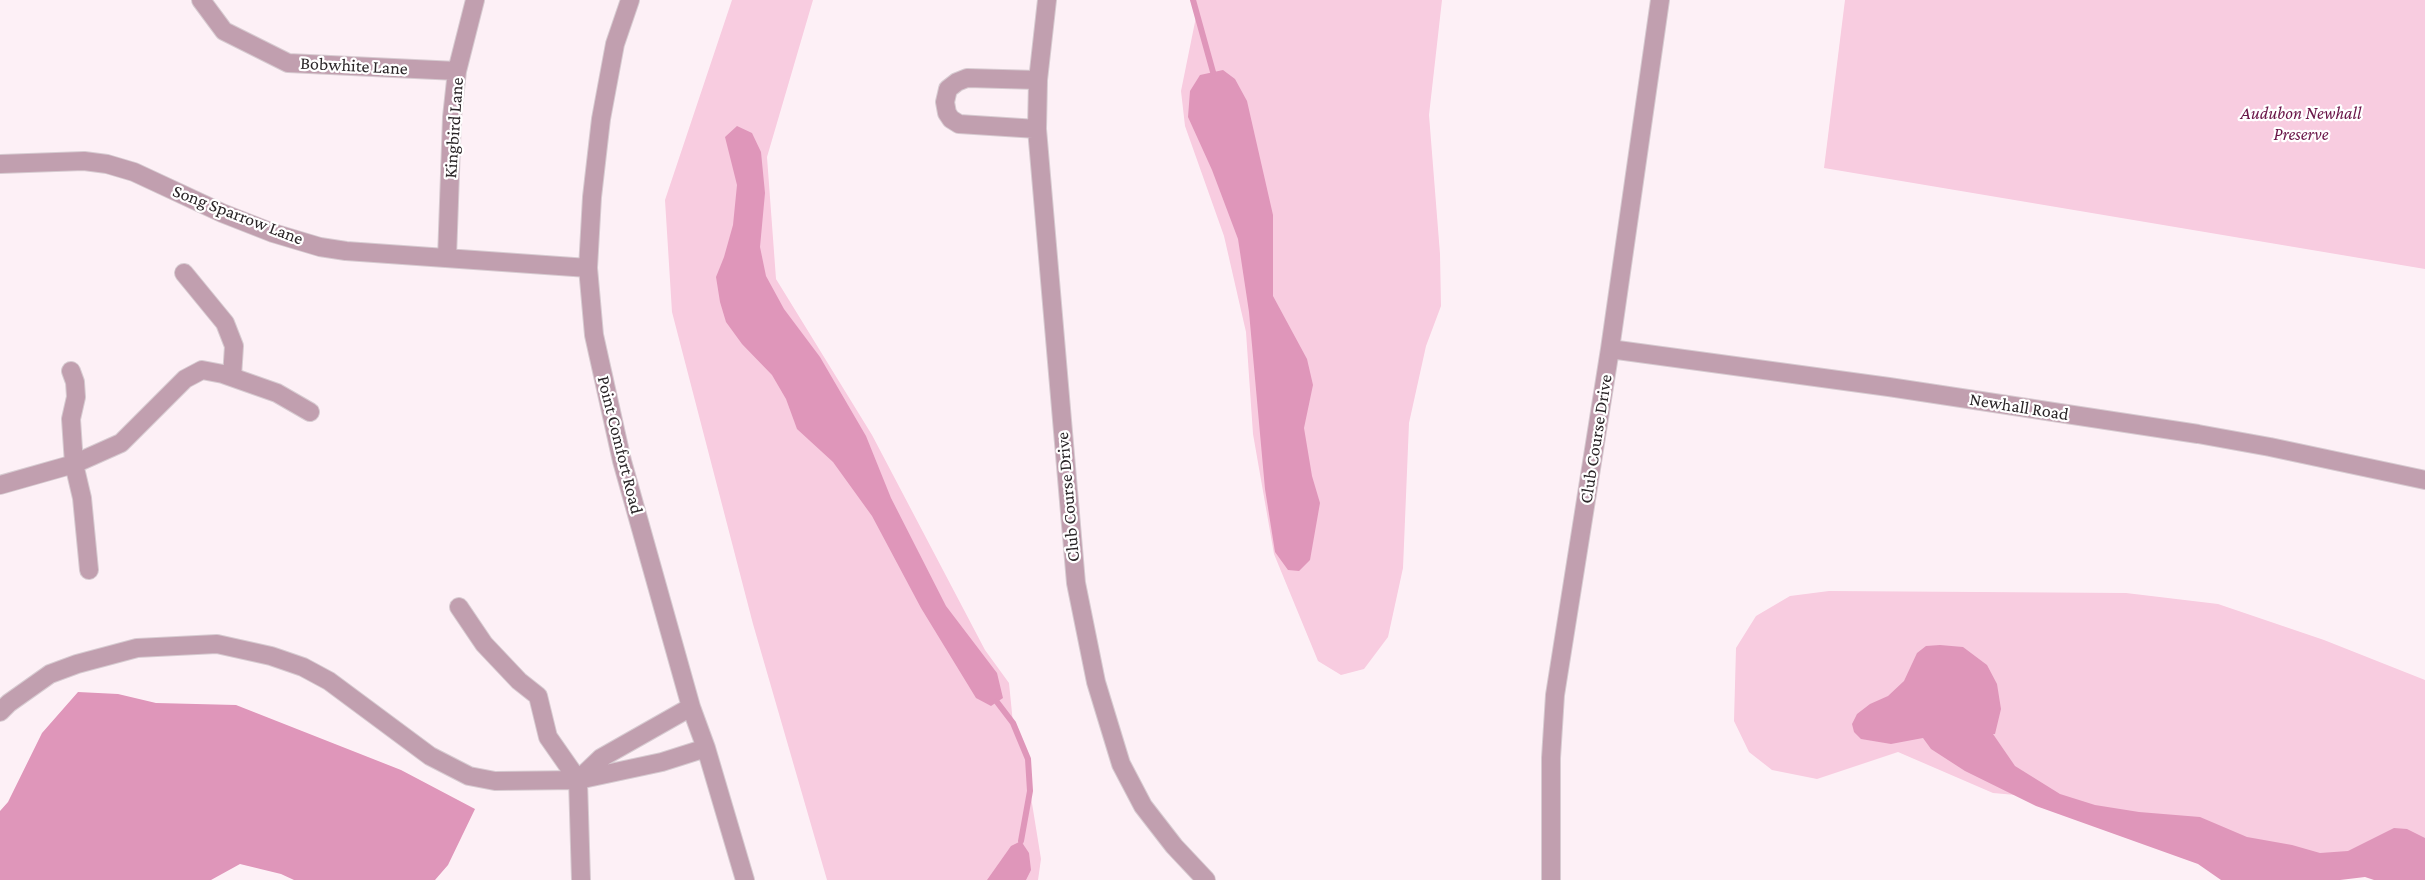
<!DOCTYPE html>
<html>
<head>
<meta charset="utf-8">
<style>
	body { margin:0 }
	canvas { display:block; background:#fdf0f6 }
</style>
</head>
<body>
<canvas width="2425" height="880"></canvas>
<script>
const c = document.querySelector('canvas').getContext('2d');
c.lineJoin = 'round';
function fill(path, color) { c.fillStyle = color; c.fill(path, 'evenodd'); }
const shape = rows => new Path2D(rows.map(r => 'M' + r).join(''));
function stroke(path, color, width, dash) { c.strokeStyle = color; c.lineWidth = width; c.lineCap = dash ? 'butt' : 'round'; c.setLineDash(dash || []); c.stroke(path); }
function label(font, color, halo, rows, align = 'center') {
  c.font = font + ' "Crimson Pro",serif'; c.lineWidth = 4.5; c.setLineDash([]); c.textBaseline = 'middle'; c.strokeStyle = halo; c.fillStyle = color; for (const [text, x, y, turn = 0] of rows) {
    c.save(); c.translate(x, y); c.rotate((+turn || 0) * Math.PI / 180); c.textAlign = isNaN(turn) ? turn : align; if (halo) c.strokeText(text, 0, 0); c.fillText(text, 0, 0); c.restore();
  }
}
const green = shape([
	[732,0,813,0,767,157,776,279,872,435,985,650,1009,683,1013,723,1028,759,1030,791,1041,859,1038,880,827,880,753,624,672,312,665,200],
	[1193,0,1442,0,1429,115,1440,254,1441,306,1426,346,1409,423,1403,568,1388,637,1364,669,1341,675,1318,661,1274,554,1253,434,1246,332,1224,236,1185,126,1181,91,1196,17],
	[1845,0,2425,0,2425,269,1824,168],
	[1829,591,2126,593,2218,604,2324,640,2425,680,2425,879,2038,797,1993,793,1898,752,1817,779,1772,770,1749,752,1734,721,1736,648,1756,616,1790,596]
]);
const water = shape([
	[1223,70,1235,79,1247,101,1273,215,1273,296,1307,359,1313,385,1304,428,1312,476,1320,503,1310,560,1299,571,1288,570,1275,552,1265,489,1249,312,1238,239,1212,170,1188,117,1190,91,1200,75],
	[737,126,752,133,761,152,765,193,760,247,766,276,784,309,820,357,866,436,891,498,946,606,997,673,1003,698,991,706,976,698,921,608,872,516,833,462,797,429,786,399,772,375,742,344,726,322,720,302,716,277,724,257,733,225,737,185,725,137],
	[1940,645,1963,647,1987,665,1997,684,2001,709,1995,734,1993,734,2015,766,2060,794,2095,805,2139,812,2200,817,2247,837,2292,845,2320,853,2348,851,2394,828,2407,829,2425,838,2425,880,2374,880,2365,877,2340,880,2221,880,2198,864,2036,806,1965,771,1931,749,1923,738,1891,744,1861,739,1854,732,1852,724,1857,714,1870,704,1888,696,1904,681,1917,653,1926,646],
	[78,692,118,694,156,703,236,705,401,770,475,809,448,865,435,880,294,880,281,874,240,864,211,880,0,880,0,811,8,802,42,733],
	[1021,841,1029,853,1031,870,1026,880,987,880,1011,846]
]);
const stream = shape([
	[1193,0,1213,72],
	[997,702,1013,723,1028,759,1030,791,1021,841]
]);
const minor = shape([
	[201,0,224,31,288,63,457,71],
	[630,0,615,44,601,119,592,197,588,268,594,335,622,461,691,707,706,748,745,880],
	[1047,0,1038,80,1037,129,1076,583,1096,682,1121,764,1143,806,1174,846,1206,880],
	[1037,129,959,124,951,119,947,113,945,102,948,89,957,82,967,78,1038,80],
	[0,164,84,161,107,164,134,172,222,213,273,233,320,247,346,251,588,268],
	[447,258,452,117,457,71,475,0],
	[184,273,225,323,234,346,232,377],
	[1610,349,1889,387,2198,434,2270,447,2425,480],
	[71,371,75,382,76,397,71,419,74,464,82,498,89,570],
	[0,485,74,464,121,443,185,379,202,370,223,374,277,393,310,412],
	[459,607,484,644,519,681,538,696,548,737,578,780],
	[0,712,9,703,50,674,77,664,137,648,217,644,271,656,303,667,329,681,430,756,469,776,495,781,578,780,662,762,706,748],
	[578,780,601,758,691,707],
	[578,780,581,880],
	[1551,880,1551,758,1555,695,1610,349,1660,0]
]);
const streetNames = [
	["Bobwhite Lane",354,66,3],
	["Kingbird Lane",454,128,-86],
	["Song Sparrow Lane",238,215,21],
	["Newhall Road",2019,407,9],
	["Club Course Drive",1596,439,-81],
	["Point Comfort Road",620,445,76],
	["Club Course Drive",1068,497,-95]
];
const parkNames = [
	["Audubon Newhall",2301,113],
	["Preserve",2301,134]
];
fill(green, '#f8cce0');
fill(water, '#df96ba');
stroke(stream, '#df96ba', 6);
stroke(minor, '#d7cbd1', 20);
stroke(minor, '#c19faf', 18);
label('18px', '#2a2527', '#fff', streetNames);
label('italic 18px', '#691447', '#fff', parkNames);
</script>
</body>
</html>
